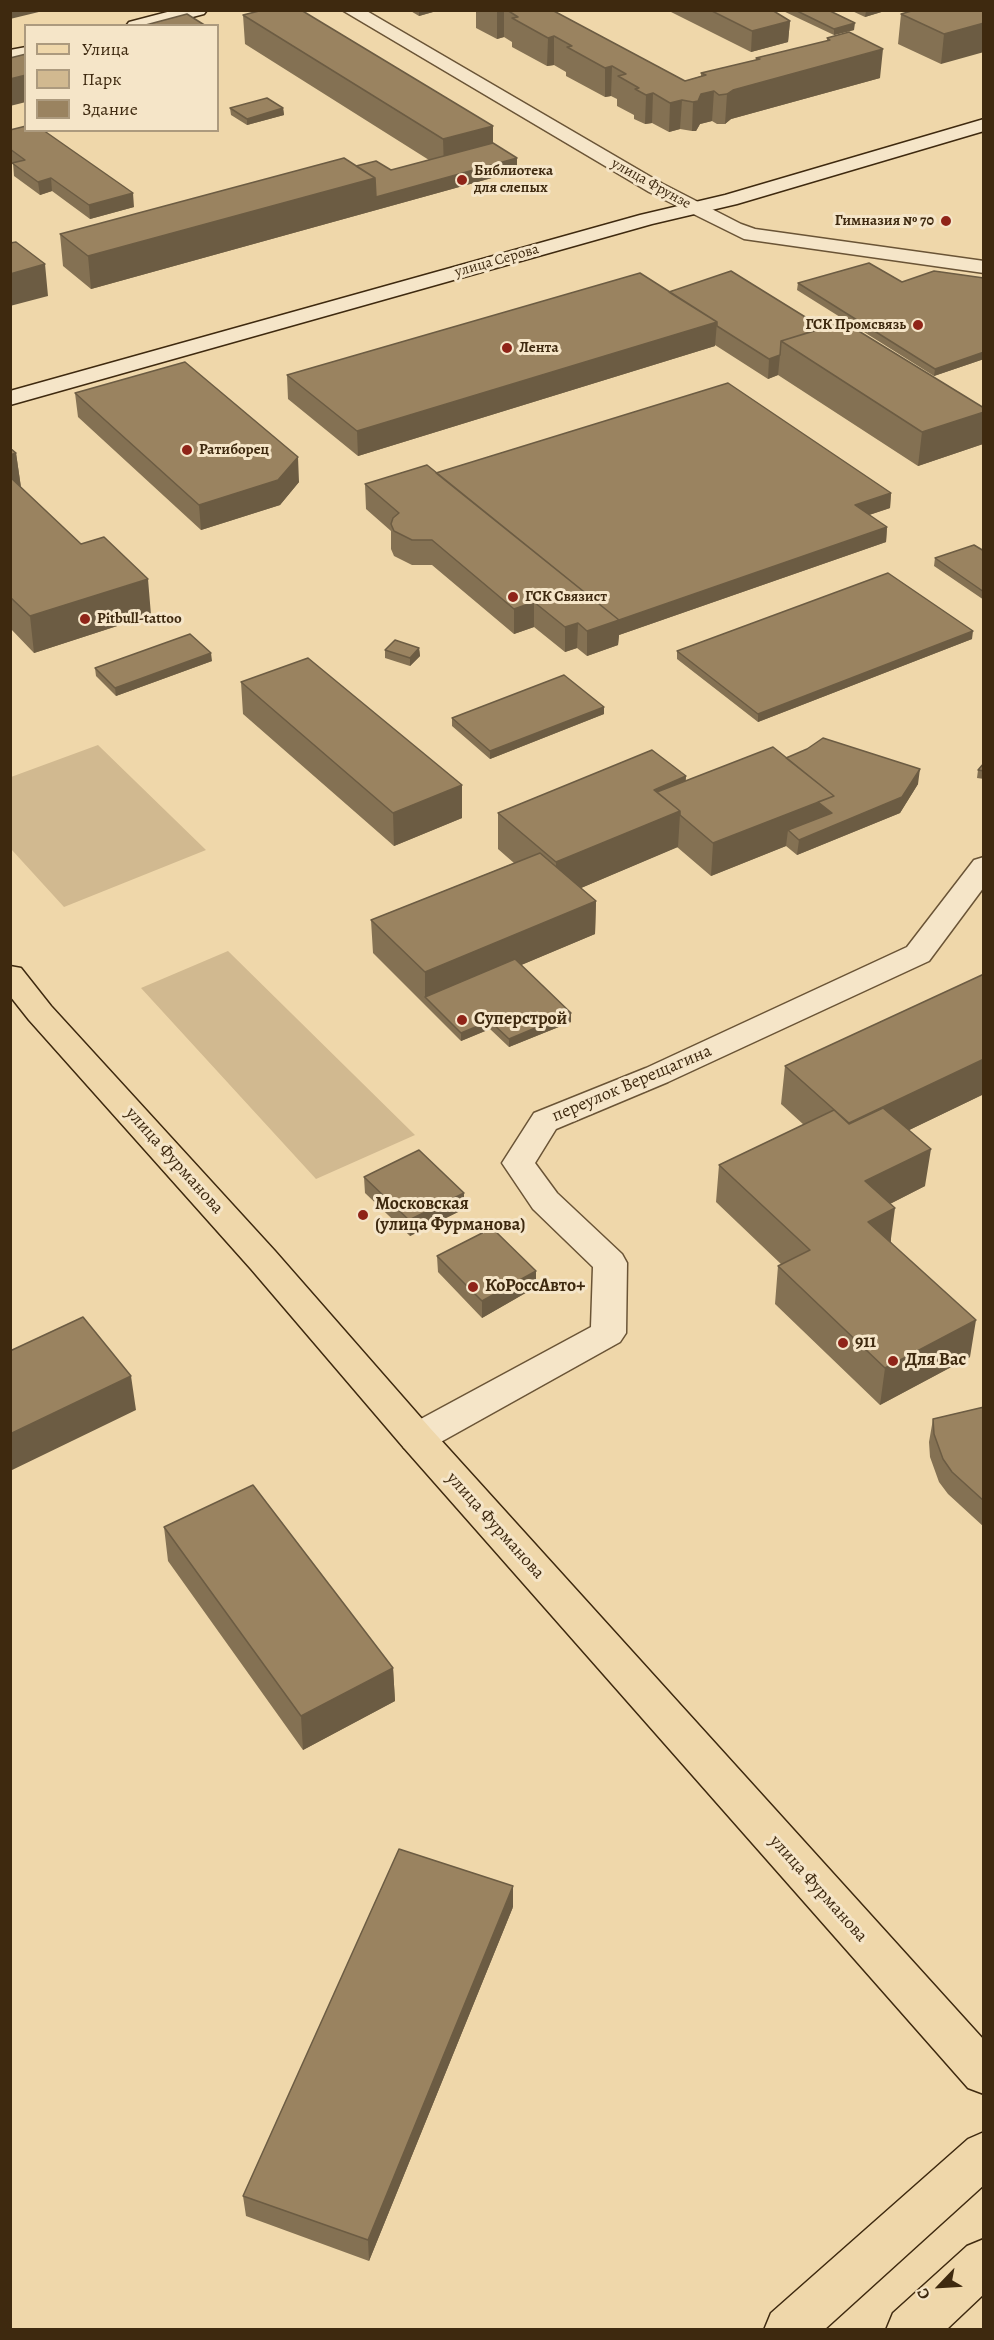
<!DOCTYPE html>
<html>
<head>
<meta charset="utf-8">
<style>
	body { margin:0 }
	#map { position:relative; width:994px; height:2340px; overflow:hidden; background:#efd7aa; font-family:Alegreya,serif }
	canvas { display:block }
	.frame { position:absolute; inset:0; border:12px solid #3e290f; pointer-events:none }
	.legend { position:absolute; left:24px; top:24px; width:195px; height:108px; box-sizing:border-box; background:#f5e5c8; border:2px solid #ac9a7e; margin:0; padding:8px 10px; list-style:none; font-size:18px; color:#3e290f }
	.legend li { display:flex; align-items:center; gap:12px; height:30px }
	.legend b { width:30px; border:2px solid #ac9a7e }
	.north { position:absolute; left:910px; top:2256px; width:60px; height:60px; -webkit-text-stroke:4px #f5e5c8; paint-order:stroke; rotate:245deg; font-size:16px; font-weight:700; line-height:24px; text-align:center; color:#3e290f }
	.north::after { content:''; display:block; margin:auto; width:21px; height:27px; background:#3e290f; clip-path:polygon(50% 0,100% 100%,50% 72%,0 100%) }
</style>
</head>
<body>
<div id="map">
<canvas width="994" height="2340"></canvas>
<div class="frame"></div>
<ul class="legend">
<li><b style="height:8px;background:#efd7aa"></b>Улица</li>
<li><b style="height:16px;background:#d1b990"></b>Парк</li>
<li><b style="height:16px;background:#9a8360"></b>Здание</li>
</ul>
<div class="north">С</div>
</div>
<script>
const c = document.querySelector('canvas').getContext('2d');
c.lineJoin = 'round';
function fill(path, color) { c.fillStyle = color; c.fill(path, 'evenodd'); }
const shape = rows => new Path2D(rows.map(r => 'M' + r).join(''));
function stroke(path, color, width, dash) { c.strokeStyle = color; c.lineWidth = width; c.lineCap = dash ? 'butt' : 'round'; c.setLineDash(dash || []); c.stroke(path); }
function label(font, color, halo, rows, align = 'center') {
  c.font = font + ' Alegreya,serif'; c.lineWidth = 6; c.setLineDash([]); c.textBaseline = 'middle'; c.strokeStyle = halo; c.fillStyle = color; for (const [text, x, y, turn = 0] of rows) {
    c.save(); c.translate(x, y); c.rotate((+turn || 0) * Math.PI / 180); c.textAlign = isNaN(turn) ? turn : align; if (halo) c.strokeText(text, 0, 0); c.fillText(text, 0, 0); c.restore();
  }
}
const green = shape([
	[98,745,206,850,64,907,11,849,11,777],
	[228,951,415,1135,316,1179,141,988]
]);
const street = shape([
	[342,10,365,10,663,184,741,224,755,229,984,261,984,273,744,239,649,192,342,10],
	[984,857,984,887,929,961,668,1082,556,1129,535,1163,557,1193,622,1254,627,1263,626,1333,620,1342,430,1448,417,1452,404,1448,399,1438,404,1428,591,1327,593,1267,533,1209,502,1163,534,1113,646,1068,907,947,974,860,984,857]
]);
const secondary = shape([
	[175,10,207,10,204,14,158,26,126,26,129,22,175,10],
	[26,47,26,58,10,61,10,50,26,47],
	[984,119,984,131,737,204,652,224,10,405,10,391,640,215,725,195,984,119]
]);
const primary = shape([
	[10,966,21,968,51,1006,275,1251,430,1428,984,2040,984,2094,968,2088,404,1448,251,1269,29,1020,10,996,10,966],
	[984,2132,984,2185,824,2330,764,2330,771,2313,968,2139,984,2132],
	[984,2239,984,2294,946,2330,886,2330,893,2313,967,2246,984,2239]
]);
const wall = shape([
	[409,10,440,10,419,16],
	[476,10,552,10,685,81,701,76,701,73,756,60,756,58,827,41,827,38,849,32,880,78,731,119,725,124,717,124,712,121,700,124,696,131,692,131,680,129,669,132,652,123,645,124,634,119,634,115,617,106,617,99,611,96,605,97,566,76,566,72,554,65,547,66,512,47,512,42,504,37,497,39,476,28],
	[667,10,772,10,790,21,788,42,751,52],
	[781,10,828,10,854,30,834,35],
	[850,10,888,10,865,17],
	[984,10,941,64,898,44,901,14],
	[243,15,493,143,517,171,91,289,63,266,60,234,356,166,391,170,429,160,245,44],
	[230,108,283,108,284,115,247,125,231,115],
	[10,130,134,207,90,219,52,191,40,195,14,176,13,163,10,161],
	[984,278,984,359,934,376,797,290,798,283,902,282],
	[669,292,823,328,984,408,983,444,918,466,778,375,768,379,715,345,715,346,358,456,288,399,287,375],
	[75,393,299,482,280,505,201,530,78,417],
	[10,448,16,453,21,487,151,615,34,653,10,628],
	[436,473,891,493,890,508,869,515,887,527,886,542,619,635,618,645,587,656,577,648,565,652,534,627,514,634,432,565,412,565,394,556,391,549,391,531,366,509,365,484],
	[984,551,984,600,934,566,935,558],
	[972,639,758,722,677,659,677,651],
	[419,648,420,656,410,666,385,658,385,650],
	[212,661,116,696,96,676,95,668],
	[241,682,462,818,394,846,243,714],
	[604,714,490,759,452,726,452,718],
	[786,758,918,784,900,813,797,855,786,846,711,876,677,847,581,888,596,901,595,934,521,965,571,1022,509,1047,490,1029,461,1041,373,953,371,920,514,863,498,849,498,813,686,776,685,781],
	[984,763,984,779,977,778,978,770],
	[785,1066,984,1094,909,1130,925,1186,890,1204,891,1242,970,1357,880,1405,775,1304,778,1266,782,1265,716,1202,719,1165,804,1125,781,1104],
	[364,1177,464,1209,410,1236,365,1193],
	[437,1256,536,1287,482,1318,438,1272],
	[984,1407,984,1527,948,1494,939,1482,930,1457,929,1442,933,1419],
	[164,1527,393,1668,395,1701,303,1750,168,1561],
	[513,1907,369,2261,246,2216,243,2196]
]);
const shadedWall = shape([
	[10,10,47,10,10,19],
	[419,10,440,10,419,16],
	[504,10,504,37,497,39,497,11],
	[867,10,888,10,865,17,866,11],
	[790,21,788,42,751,52,752,31],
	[855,23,854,30,834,35,834,29],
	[984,23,984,52,941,64,944,34],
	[554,36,554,65,547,66,548,38],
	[883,49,880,78,731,119,725,124,727,94,733,90],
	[612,66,611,96,605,97,605,68],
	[26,75,26,102,10,106,10,79],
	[714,91,712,121,700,124,696,131,692,131,693,102,701,94],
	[653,93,652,123,645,124,646,95],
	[682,100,680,129,669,132,670,103],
	[283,108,284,115,247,125,247,119],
	[493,126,493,156,444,169,443,139],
	[517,158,517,171,91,289,88,256,375,178],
	[51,178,52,191,40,195,38,182],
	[133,193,134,207,90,219,89,205],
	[45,264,48,296,10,306,10,274],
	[717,322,715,346,358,456,357,431],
	[984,352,984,359,934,376,935,369],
	[780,355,778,375,768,379,769,359],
	[984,412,983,444,918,466,922,432],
	[16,453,21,488,10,491,10,455],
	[298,457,299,482,280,505,201,530,199,505],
	[891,493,890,508,854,520,855,505],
	[887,527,886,542,619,635,618,645,587,656,587,631],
	[148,579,151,615,34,653,30,616],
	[534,602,534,627,514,634,514,609],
	[578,623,577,648,565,652,565,627],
	[973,631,972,639,758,722,758,714],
	[419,648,420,656,410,666,410,658],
	[211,653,212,661,116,696,115,688],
	[604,707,604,714,490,759,490,751],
	[920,769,918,784,900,813,797,855,799,840,788,830,786,846,711,876,713,843,834,796],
	[686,776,684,812,680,814,678,847,555,899,556,862,654,790],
	[462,785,462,818,394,846,393,813],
	[596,901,595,934,431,1003,425,997,425,972],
	[571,1013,571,1022,509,1047,509,1039],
	[490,1021,490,1029,461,1041,461,1033],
	[984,1059,984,1094,845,1161,849,1123],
	[931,1149,925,1186,860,1219,865,1181],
	[464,1193,464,1209,410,1236,409,1220],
	[895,1208,890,1246,868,1222],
	[536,1271,536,1287,482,1318,482,1301],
	[976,1320,970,1357,880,1405,885,1368],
	[131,1376,136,1410,10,1471,10,1434],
	[393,1668,395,1701,303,1750,301,1716],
	[513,1886,513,1907,369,2261,368,2240]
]);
const building = shape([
	[263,10,301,10,493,126,443,139,243,15,263,10],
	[507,10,552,10,685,81,706,75,701,73,760,59,756,58,830,40,827,38,849,32,883,49,733,90,727,94,719,95,714,91,701,94,698,101,693,102,682,100,670,103,653,93,646,95,635,89,639,88,618,76,626,74,612,66,605,68,567,47,572,46,554,36,548,38,512,18,518,17,507,10],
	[710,10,772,10,790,21,752,31,710,10],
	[795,10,828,10,855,23,834,29,795,10],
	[915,10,984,10,984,23,944,34,901,14,915,10],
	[187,14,206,26,142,26,187,14],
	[26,54,26,75,10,79,10,58,26,54],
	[267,98,283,108,247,119,230,108,267,98],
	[26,126,26,130,43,130,133,193,89,205,51,178,38,182,12,163,25,160,10,149,10,130,26,126],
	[493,143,517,158,376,197,375,178,356,166,376,161,391,170,493,143],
	[344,158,375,178,88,256,60,234,344,158],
	[16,242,45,264,10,274,10,243,16,242],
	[869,263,902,282,934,271,984,278,984,352,935,369,798,283,869,263],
	[731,271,823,328,781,341,780,355,769,359,717,326,717,322,669,292,731,271],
	[640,273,717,322,357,431,287,375,640,273],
	[844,322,984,408,984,412,922,432,781,341,844,322],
	[185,362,298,457,278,480,199,505,75,393,185,362],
	[728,383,891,493,855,505,887,527,619,620,436,473,728,383],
	[10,448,16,453,10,455,10,448],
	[427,465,619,620,587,631,578,623,565,627,534,602,514,609,432,540,412,540,394,531,391,524,393,518,399,513,365,484,427,465],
	[10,477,81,544,104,537,148,579,30,616,10,597,10,477],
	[974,545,984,551,984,592,935,558,974,545],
	[888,573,973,631,758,714,677,651,888,573],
	[190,634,211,653,115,688,95,668,190,634],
	[395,640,419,648,410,658,385,650,395,640],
	[308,658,462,785,393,813,241,682,308,658],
	[564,675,604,707,490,751,452,718,564,675],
	[823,738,920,769,902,797,799,840,788,830,832,813,818,802,834,796,786,758,807,749,823,738],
	[773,747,834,796,713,843,680,815,680,811,657,792,773,747],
	[652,750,686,776,654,790,680,811,556,862,498,813,652,750],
	[984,763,984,771,978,770,984,763],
	[540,853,596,901,425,972,371,920,540,853],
	[515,959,571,1013,509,1039,490,1021,461,1033,425,997,515,959],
	[984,974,984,1059,849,1123,785,1066,984,974],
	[883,1108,931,1149,865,1181,895,1208,868,1222,976,1320,885,1368,778,1266,810,1250,719,1165,834,1110,849,1124,883,1108],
	[419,1150,464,1193,409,1220,364,1177,419,1150],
	[492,1228,536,1271,482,1301,437,1256,492,1228],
	[83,1317,131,1376,10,1434,10,1351,83,1317],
	[984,1407,984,1501,952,1472,943,1459,934,1434,933,1419,984,1407],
	[253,1485,393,1668,301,1716,164,1527,253,1485],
	[399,1849,513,1886,368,2240,243,2196,399,1849]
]);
const markers = [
	[462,180,6,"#8f2418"],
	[946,221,6,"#8f2418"],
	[918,325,6,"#8f2418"],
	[507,348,6,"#8f2418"],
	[187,450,6,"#8f2418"],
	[513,597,6,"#8f2418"],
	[85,619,6,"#8f2418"],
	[462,1020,6,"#8f2418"],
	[363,1215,6,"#8f2418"],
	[473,1287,6,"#8f2418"],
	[843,1343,6,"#8f2418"],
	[893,1361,6,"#8f2418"]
];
const farPoinames = [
	["Библиотека",474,171],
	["для слепых",474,188],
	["Гимназия № 70",934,221,"right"],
	["ГСК Промсвязь",906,325,"right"],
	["Лента",519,348],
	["Ратиборец",199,450],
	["ГСК Связист",525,597],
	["Pitbull-tattoo",97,619]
];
const farStreetnames = [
	["улица Фрунзе",651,184,29],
	["улица Серова",497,261,-16]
];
const poiNames = [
	["Суперстрой",474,1020],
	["Московская",375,1205],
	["(улица Фурманова)",375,1226],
	["КоРоссАвто+",485,1287],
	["911",855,1343],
	["Для Вас",905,1361]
];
const streetNames = [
	["переулок Верещагина",632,1084,-23],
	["улица Фурманова",174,1161,48],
	["улица Фурманова",495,1526,48],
	["улица Фурманова",818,1889,48]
];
fill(green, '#d1b990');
stroke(street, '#6a5436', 3);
stroke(secondary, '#3e290f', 3);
stroke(primary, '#3e290f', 3);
fill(street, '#f5e5c8');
fill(secondary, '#f5e5c8');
fill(primary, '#efd7aa');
fill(wall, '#847153');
fill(shadedWall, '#6c5c43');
fill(building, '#9a8360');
stroke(building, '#6c5c43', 1.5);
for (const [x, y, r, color] of markers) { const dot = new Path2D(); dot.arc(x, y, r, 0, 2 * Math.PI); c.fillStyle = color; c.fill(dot); stroke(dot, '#f5e5c8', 2); }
label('bold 15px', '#3e290f', '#f5e5c8', farPoinames, 'left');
label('15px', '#3e290f', '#f5e5c8', farStreetnames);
label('bold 18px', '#3e290f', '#f5e5c8', poiNames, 'left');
label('18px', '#3e290f', '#f5e5c8', streetNames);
</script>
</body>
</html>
